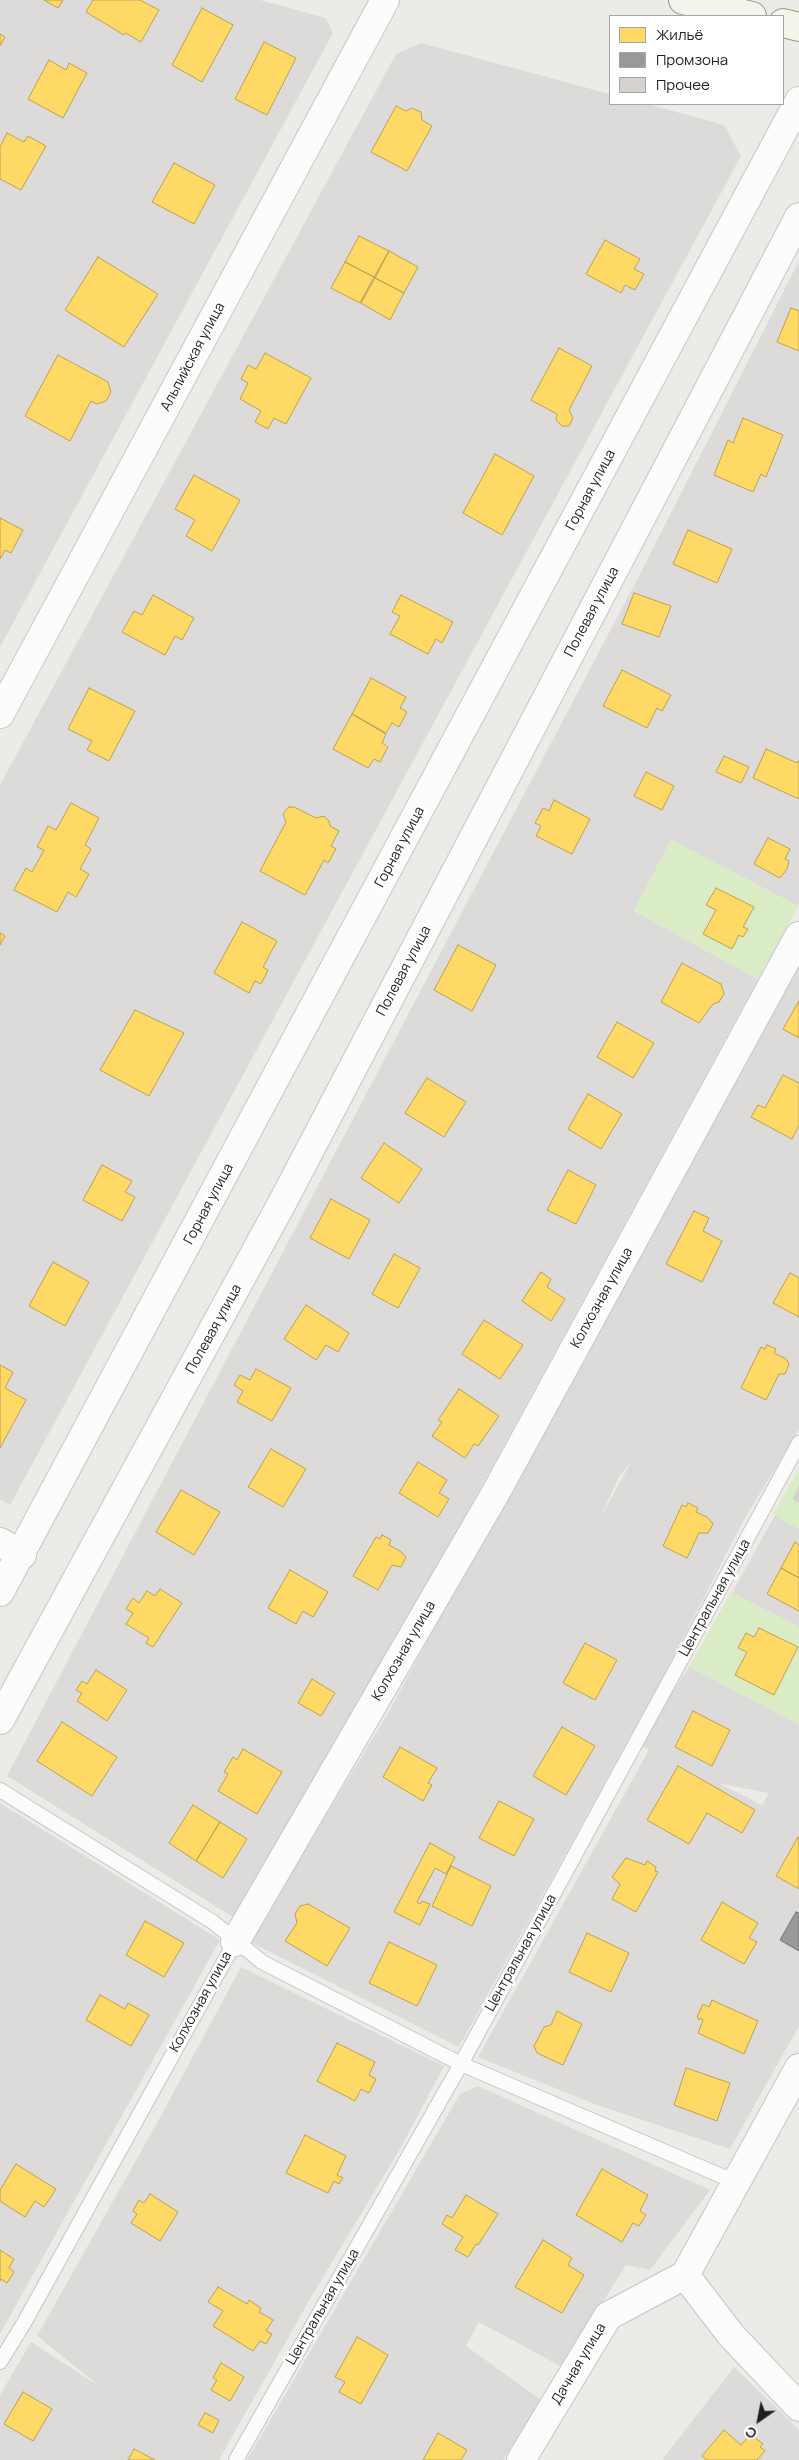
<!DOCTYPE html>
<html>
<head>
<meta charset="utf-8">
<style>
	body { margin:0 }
	#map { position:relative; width:799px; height:2460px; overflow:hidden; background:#edebe8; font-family:Manrope,sans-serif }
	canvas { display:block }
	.legend { position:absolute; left:609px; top:15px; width:175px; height:90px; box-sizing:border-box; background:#fff; border:1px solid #a5a5a5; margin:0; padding:6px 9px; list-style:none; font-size:15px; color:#1f1f1f }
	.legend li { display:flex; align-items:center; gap:10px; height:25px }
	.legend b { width:25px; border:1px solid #a5a5a5 }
	.north { position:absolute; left:734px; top:2395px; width:50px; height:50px; -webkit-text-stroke:4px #fff; paint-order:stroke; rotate:213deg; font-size:14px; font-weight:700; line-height:20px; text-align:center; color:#1f1f1f }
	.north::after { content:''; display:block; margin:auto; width:18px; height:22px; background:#1f1f1f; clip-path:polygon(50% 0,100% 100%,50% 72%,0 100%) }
</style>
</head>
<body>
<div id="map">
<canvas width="799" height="2460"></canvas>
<ul class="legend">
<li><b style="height:14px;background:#ffd966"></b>Жильё</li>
<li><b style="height:14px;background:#999"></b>Промзона</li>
<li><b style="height:14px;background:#d4d1cf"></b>Прочее</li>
</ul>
<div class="north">С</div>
</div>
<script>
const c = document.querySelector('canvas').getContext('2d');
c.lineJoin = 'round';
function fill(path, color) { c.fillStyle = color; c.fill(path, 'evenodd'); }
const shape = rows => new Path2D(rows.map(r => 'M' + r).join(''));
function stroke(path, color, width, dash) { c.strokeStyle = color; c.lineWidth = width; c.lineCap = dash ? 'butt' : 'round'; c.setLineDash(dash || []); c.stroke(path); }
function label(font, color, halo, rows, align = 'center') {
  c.font = font + ' Manrope,sans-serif'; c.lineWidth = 5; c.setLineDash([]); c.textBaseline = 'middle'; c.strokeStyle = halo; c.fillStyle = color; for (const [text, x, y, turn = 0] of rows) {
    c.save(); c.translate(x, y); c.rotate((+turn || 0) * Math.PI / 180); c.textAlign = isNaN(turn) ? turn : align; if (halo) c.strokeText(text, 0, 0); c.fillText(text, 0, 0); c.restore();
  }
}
const residential = shape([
	[0,0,260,0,326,18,333,33,0,647],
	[421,43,610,94,610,104,647,104,724,125,741,156,10,1505,0,1500,0,785,396,54],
	[799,261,799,903,798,906,671,840,634,911,758,979,443,1557,233,1917,7,1776,640,574],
	[799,966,799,1430,746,1516,665,1673,459,2047,252,1943,253,1935,387,1715,508,1492,572,1379,574,1380,758,1035],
	[629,1464,630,1464,599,1520,619,1477],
	[775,1515,799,1529,799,1627,732,1593],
	[689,1667,799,1724,799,2026,730,2149,597,2105,478,2057,649,1750,638,1744],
	[698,1773,721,1784,769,1793,762,1805],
	[0,1803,220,1940,0,2334],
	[241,1967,444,2066,400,2149,310,2299,219,2460,0,2460,0,2395,31,2342,102,2388,37,2336,157,2123],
	[478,2086,710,2190,650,2270,626,2265,562,2367,479,2322,466,2346,541,2400,503,2460,247,2460,460,2094],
	[734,2367,799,2430,799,2460,662,2460]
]);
const grass = shape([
	[671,840,798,906,758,979,634,911],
	[799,1469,799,1529,773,1514],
	[731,1592,799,1627,799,1724,689,1667]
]);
const homes = shape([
	[44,0,63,0,58,8,44,0],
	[93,0,140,0,159,10,141,42,126,33,124,35,86,12,93,0],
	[202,8,233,25,202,82,172,65,202,8],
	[0,34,5,37,0,46,0,34],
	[264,42,296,58,267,115,235,99,264,42],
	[49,60,66,70,69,63,87,73,63,118,28,99,49,60],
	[396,106,406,111,412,108,421,112,422,120,432,126,407,171,371,152,396,106],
	[7,133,24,142,28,136,46,146,21,190,0,179,0,147,7,133],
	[174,163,215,185,194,224,152,202,174,163],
	[359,236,389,251,374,277,345,262,359,236],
	[605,240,640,259,634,269,644,274,635,290,625,285,621,293,586,274,605,240],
	[389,251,418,267,404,293,375,278,389,251],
	[98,257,158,294,124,347,65,310,98,257],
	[345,262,374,277,360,303,331,288,345,262],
	[375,278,404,293,390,320,361,303,375,278],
	[791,308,799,311,799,351,777,342,791,308],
	[559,348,592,366,569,410,573,418,569,426,562,426,556,420,557,414,531,400,559,348],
	[265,353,311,378,286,424,274,418,268,429,255,422,261,411,240,399,248,383,241,379,248,365,256,369,265,353],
	[58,355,108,382,111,392,106,401,97,404,91,401,70,441,25,416,58,355],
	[743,418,783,435,766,477,761,474,753,492,714,475,728,440,733,443,743,418],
	[495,454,534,476,502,535,463,513,495,454],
	[194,475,240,500,212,551,186,536,195,520,175,509,194,475],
	[0,518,23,530,11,553,5,550,0,559,0,518],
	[688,530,732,549,717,583,673,564,688,530],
	[634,593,671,606,659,637,622,624,634,593],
	[153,595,194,618,182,640,175,636,165,655,122,632,134,611,142,615,153,595],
	[401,595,453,622,442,643,436,639,428,654,390,634,400,616,392,612,401,595],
	[622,670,671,695,662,711,657,708,647,728,603,706,622,670],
	[371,678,406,697,400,708,407,712,399,727,392,723,386,733,352,714,371,678],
	[89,688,135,711,109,761,87,750,92,741,68,729,89,688],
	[352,714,386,734,382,743,388,747,380,762,374,759,368,768,333,749,352,714],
	[766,749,797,763,799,760,799,799,753,778,766,749],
	[724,756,749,767,741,783,716,772,724,756],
	[646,772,674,786,662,810,634,796,646,772],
	[554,800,590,819,572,854,536,836,541,826,535,823,543,808,549,811,554,800],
	[71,803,99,818,85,845,91,849,80,869,89,874,76,897,68,892,57,912,14,890,26,868,32,872,44,850,37,847,48,826,56,830,71,803],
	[289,807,294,807,316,818,324,816,329,821,330,826,339,831,331,846,336,849,328,863,324,860,305,895,260,871,286,822,283,814,289,807],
	[768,838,790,849,785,859,789,861,787,869,780,878,754,864,768,838],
	[716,888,754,907,743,927,748,929,743,937,739,935,732,949,703,934,716,910,706,905,716,888],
	[242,922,277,941,263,967,268,970,261,984,255,981,249,993,214,973,242,922],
	[0,933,5,936,0,945,0,933],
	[458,945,496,965,472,1011,434,990,458,945],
	[682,963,721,984,724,994,719,1002,713,1004,699,1023,661,1002,682,963],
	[799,1001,799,1038,783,1029,799,1001],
	[135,1010,184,1033,149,1096,100,1070,135,1010],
	[617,1022,654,1043,633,1078,597,1057,617,1022],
	[783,1075,799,1083,799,1126,792,1139,751,1117,758,1105,765,1108,783,1075],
	[427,1078,466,1102,444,1137,405,1113,427,1078],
	[588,1094,622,1114,601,1149,568,1129,588,1094],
	[384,1143,422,1169,399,1203,361,1178,384,1143],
	[102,1165,132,1181,125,1192,135,1197,122,1221,83,1200,102,1165],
	[568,1170,596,1185,576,1224,547,1210,568,1170],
	[331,1199,370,1220,349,1259,310,1238,331,1199],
	[694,1211,709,1218,703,1231,722,1241,702,1282,666,1264,694,1211],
	[394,1254,420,1268,398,1308,372,1294,394,1254],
	[53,1262,89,1282,65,1326,29,1306,53,1262],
	[541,1272,551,1279,547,1287,565,1299,551,1321,522,1301,541,1272],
	[790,1273,799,1278,799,1317,773,1303,790,1273],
	[306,1305,349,1333,338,1352,326,1345,316,1360,284,1339,306,1305],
	[484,1320,523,1345,500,1379,462,1354,484,1320],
	[767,1345,776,1349,774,1353,786,1359,789,1364,785,1374,779,1374,766,1400,741,1388,761,1347,765,1349,767,1345],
	[0,1365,13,1372,5,1388,26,1400,0,1448,0,1365],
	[256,1369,291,1388,272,1421,237,1402,243,1391,234,1385,240,1375,250,1380,256,1369],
	[459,1389,499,1416,478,1446,474,1444,465,1458,432,1436,442,1422,438,1420,459,1389],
	[271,1449,306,1469,283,1507,248,1487,271,1449],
	[418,1462,447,1480,439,1493,449,1499,438,1517,399,1493,418,1462],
	[181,1490,220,1512,194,1555,156,1532,181,1490],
	[688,1503,698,1508,696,1512,707,1517,713,1524,708,1533,699,1533,687,1558,663,1546,682,1505,686,1507,688,1503],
	[382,1535,391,1540,389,1545,400,1551,406,1557,401,1567,392,1565,378,1590,353,1576,376,1537,380,1539,382,1535],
	[795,1542,799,1545,799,1578,781,1568,795,1542],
	[781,1568,799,1578,799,1611,767,1594,781,1568],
	[290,1570,328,1592,313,1617,303,1611,296,1624,268,1608,290,1570],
	[160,1589,182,1603,153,1647,146,1643,149,1638,126,1624,133,1613,126,1609,133,1598,139,1603,147,1591,155,1596,160,1589],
	[759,1628,798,1647,774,1695,735,1675,747,1652,738,1648,746,1633,754,1637,759,1628],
	[585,1643,617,1660,595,1700,563,1683,585,1643],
	[96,1670,127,1690,107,1721,77,1701,82,1693,76,1690,82,1681,87,1684,96,1670],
	[312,1679,335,1693,321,1716,298,1703,312,1679],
	[693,1711,730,1730,712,1766,675,1747,693,1711],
	[62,1722,117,1757,92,1796,37,1761,62,1722],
	[562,1727,595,1746,566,1795,533,1776,562,1727],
	[400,1747,437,1768,428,1783,432,1785,423,1801,383,1777,400,1747],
	[243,1749,282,1772,257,1814,218,1791,228,1774,224,1772,233,1757,237,1760,243,1749],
	[678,1766,755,1810,742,1833,707,1813,689,1844,647,1820,678,1766],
	[499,1801,534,1819,514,1856,479,1838,499,1801],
	[193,1805,220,1822,196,1861,169,1843,193,1805],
	[220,1822,247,1839,223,1878,196,1861,220,1822],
	[798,1837,799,1838,799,1889,776,1876,798,1837],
	[430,1843,455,1857,446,1874,435,1868,417,1902,420,1904,422,1901,430,1904,420,1925,394,1912,430,1843],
	[626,1858,645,1865,647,1861,656,1867,655,1871,658,1872,636,1912,612,1899,620,1884,612,1877,626,1858],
	[451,1866,491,1886,472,1926,432,1906,451,1866],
	[722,1902,758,1923,749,1938,757,1942,744,1964,701,1940,722,1902],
	[308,1904,350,1928,327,1966,285,1941,297,1923,295,1914,300,1906,308,1904],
	[145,1921,184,1943,164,1977,126,1955,145,1921],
	[587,1933,629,1953,611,1992,569,1972,587,1933],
	[389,1942,437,1965,417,2006,369,1983,389,1942],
	[100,1995,125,2009,128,2003,149,2015,131,2046,86,2020,100,1995],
	[712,2000,758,2021,744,2054,698,2033,703,2020,700,2018,699,2020,697,2017,703,2004,709,2007,712,2000],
	[557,2011,582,2024,563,2065,537,2053,534,2046,544,2027,551,2025,557,2011],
	[337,2043,375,2062,369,2075,376,2079,369,2093,361,2089,355,2101,317,2081,337,2043],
	[686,2068,730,2083,717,2121,674,2105,686,2068],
	[305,2135,346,2156,337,2175,343,2178,339,2184,334,2181,328,2193,286,2173,305,2135],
	[16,2164,56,2189,44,2207,35,2201,25,2217,0,2201,0,2190,16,2164],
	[602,2169,648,2195,640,2211,646,2215,639,2226,633,2223,622,2242,576,2215,602,2169],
	[150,2194,178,2212,160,2241,131,2223,137,2214,133,2211,139,2200,144,2203,150,2194],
	[466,2195,498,2214,478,2245,476,2244,468,2257,455,2250,463,2237,442,2224,447,2215,452,2218,466,2195],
	[543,2240,572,2258,568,2265,584,2275,562,2313,515,2287,543,2240],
	[0,2250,14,2259,9,2268,14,2272,7,2283,1,2279,0,2281,0,2250],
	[218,2287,247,2304,249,2300,261,2308,259,2312,273,2320,266,2331,272,2334,266,2344,260,2341,253,2351,213,2326,223,2311,208,2302,218,2287],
	[357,2337,388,2355,361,2404,339,2392,345,2382,335,2377,357,2337],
	[221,2363,244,2377,230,2401,211,2390,217,2380,213,2378,221,2363],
	[23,2392,52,2409,33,2441,4,2424,23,2392],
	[205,2413,219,2420,213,2433,198,2425,205,2413],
	[724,2430,741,2445,748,2437,752,2440,754,2437,763,2444,760,2447,765,2451,757,2460,707,2460,702,2456,724,2430],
	[438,2433,467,2450,461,2460,423,2460,438,2433],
	[134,2449,155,2460,128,2460,134,2449]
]);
const industry = shape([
	[796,1912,799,1913,799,1951,780,1940,796,1912]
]);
const building = shape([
	[799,1487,799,1502,793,1499,799,1487]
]);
const service = shape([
	[0,1790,213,1922,262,1962,461,2064,738,2183],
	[0,2362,24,2323,235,1942],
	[236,2460,461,2064,799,1443]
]);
const minor = shape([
	[0,714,385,0],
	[0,1542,22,1555],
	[0,1592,799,101],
	[0,1720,281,1205,799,217],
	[235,1942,495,1494,799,936],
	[799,2068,685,2275,731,2335,799,2407],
	[521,2460,608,2316,685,2275]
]);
const secondary = shape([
	[683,0,752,16],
	[783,23,799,27]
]);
const streetNames = [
	["Альпийская улица",193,357,-62],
	["Горная улица",591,490,-62],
	["Полевая улица",592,612,-62],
	["Горная улица",400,847,-62],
	["Полевая улица",404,971,-62],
	["Горная улица",209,1204,-62],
	["Колхозная улица",602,1298,-61],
	["Полевая улица",214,1329,-61],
	["Центральная улица",715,1598,-61],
	["Колхозная улица",404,1651,-60],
	["Центральная улица",521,1953,-61],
	["Колхозная улица",201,2002,-61],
	["Центральная улица",323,2307,-60],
	["Дачная улица",579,2364,-59]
];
fill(residential, '#dcdbd9');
fill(grass, '#daecc5');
fill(homes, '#ffd966');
stroke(homes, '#bca151', 1);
fill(industry, '#999');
stroke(industry, '#747474', 1);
fill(building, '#d4d1cf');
stroke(building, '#d0ccc9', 1);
stroke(service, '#c6c5c4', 16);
stroke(minor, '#c6c5c4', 30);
stroke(secondary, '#97987e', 30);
stroke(service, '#fcfcfc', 14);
stroke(minor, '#fcfcfc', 28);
stroke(secondary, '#f4f4eb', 28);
label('14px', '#1f1f1f', '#fff', streetNames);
</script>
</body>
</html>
